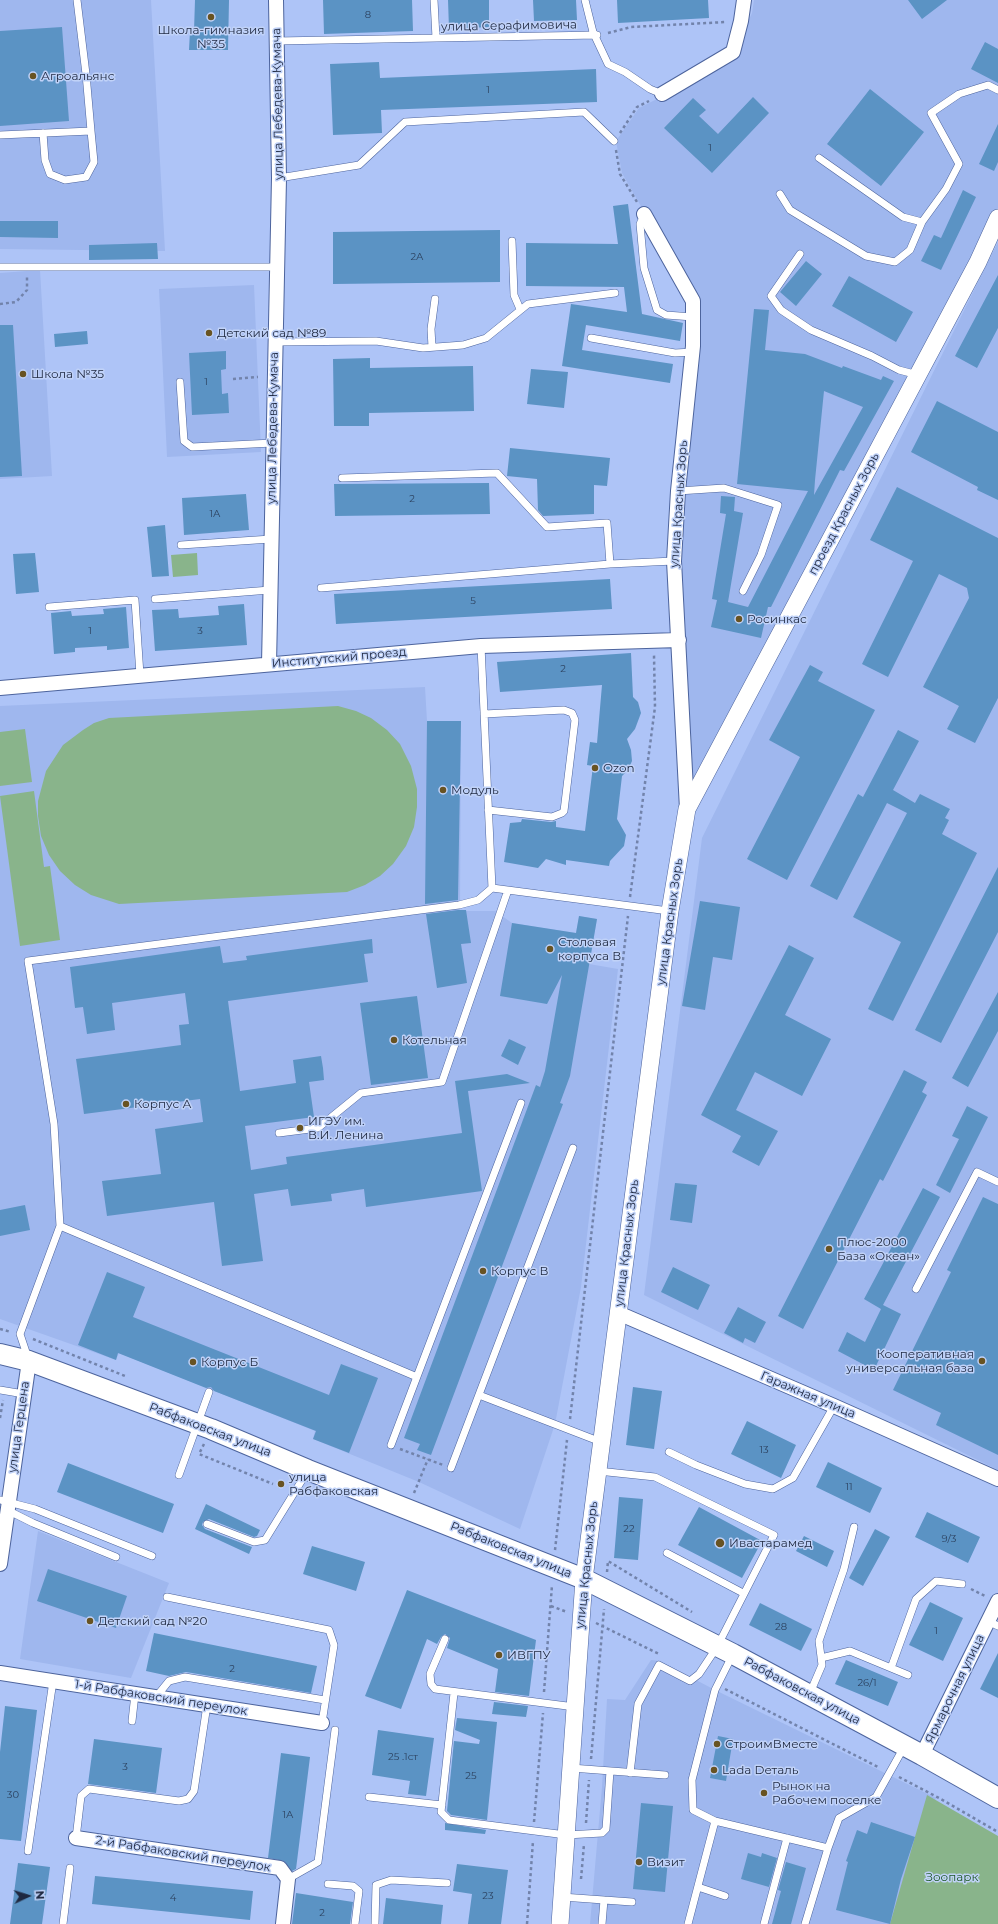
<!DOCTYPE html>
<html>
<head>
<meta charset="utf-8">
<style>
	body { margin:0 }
	#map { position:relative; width:998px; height:1924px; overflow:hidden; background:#aec4f7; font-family:Montserrat,sans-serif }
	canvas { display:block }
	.north { position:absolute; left:8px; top:1876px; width:40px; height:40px; -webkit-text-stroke:3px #c0d2f8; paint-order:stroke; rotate:86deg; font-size:11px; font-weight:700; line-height:16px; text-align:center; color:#1e2840 }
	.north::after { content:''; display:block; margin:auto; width:14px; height:18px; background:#1e2840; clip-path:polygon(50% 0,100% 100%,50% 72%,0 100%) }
</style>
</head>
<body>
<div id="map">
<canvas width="998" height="1924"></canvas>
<div class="north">N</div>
</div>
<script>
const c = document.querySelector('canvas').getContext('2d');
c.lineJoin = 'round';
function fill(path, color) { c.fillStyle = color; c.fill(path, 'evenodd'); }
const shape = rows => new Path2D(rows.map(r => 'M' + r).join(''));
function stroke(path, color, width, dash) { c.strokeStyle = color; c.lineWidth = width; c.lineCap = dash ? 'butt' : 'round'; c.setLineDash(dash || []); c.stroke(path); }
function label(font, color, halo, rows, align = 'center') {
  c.font = font + ' Montserrat,sans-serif'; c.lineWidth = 3; c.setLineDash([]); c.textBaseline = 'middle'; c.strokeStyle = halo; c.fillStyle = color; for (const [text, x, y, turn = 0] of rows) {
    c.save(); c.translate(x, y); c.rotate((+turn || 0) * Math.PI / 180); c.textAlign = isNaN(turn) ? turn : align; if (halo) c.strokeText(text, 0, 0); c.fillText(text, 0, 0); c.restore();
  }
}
const built = shape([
	[0,0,151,0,165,251,0,249],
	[754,0,998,0,998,208,976,261,688,804,675,561,695,301,622,173,616,141,639,108,663,96,734,52,752,13],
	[998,242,998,1470,644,1295,702,838],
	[40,270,52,476,0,479,0,273],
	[254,285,261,452,167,457,159,289],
	[425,687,427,721,461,721,460,911,495,911,512,923,576,933,579,916,597,919,589,964,618,969,581,1287,555,1424,520,1529,419,1482,313,1439,315,1431,119,1353,116,1360,0,1319,0,706],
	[38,1531,169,1583,131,1678,20,1659],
	[651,1660,660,1661,715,1690,936,1798,892,1924,590,1924,602,1787,607,1699,625,1700]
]);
const green = shape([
	[197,553,198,575,173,577,171,555],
	[338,706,356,711,371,718,387,730,400,744,411,766,417,789,417,807,414,827,406,846,393,864,380,876,365,885,347,892,119,904,91,895,75,885,60,871,49,855,41,836,38,816,38,801,46,771,63,745,83,730,94,723,109,718],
	[25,729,32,782,0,786,0,732],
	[34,791,44,867,50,866,60,940,20,946,0,796],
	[927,1795,998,1836,998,1924,890,1924]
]);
const building = shape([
	[195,0,229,0,228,50,189,50,190,31,194,31],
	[323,0,412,0,413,31,324,34],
	[448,0,489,0,489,27,449,29],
	[533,0,576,0,577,20,534,21],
	[617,0,708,0,709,18,618,23],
	[908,0,947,0,922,19],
	[62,27,69,121,0,126,0,31],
	[985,42,998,49,998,83,971,69],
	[379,62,380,78,596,69,597,102,381,110,382,133,333,135,330,64],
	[870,89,924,132,881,186,827,144],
	[753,97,769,113,712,173,664,128,693,98,706,110,699,116,718,134],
	[998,124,998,162,994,171,979,164],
	[963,190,976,197,941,270,921,261,934,235,941,238],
	[628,204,642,314,683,323,680,341,586,325,582,350,673,364,670,383,562,366,571,304,627,312,624,287,526,286,526,243,618,244,613,206],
	[0,221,58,221,58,238,0,237],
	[500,230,500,282,333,284,333,232],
	[157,243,158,259,89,260,89,245],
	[806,261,822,274,796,306,780,292],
	[998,275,998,328,977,368,955,356],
	[849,276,913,312,896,342,832,306],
	[754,309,769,310,765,350,805,354,842,368,843,366,881,380,883,376,894,381,844,471,840,470,771,607,768,607,761,638,711,627,717,600,712,599,726,514,720,513,721,496,735,497,734,511,743,513,728,602,748,607,808,491,737,484],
	[824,391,863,407,814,495,815,480],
	[0,325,13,325,22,476,0,477],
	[87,331,88,344,55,347,54,334],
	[226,351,226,369,221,370,222,394,228,393,229,413,192,415,189,353],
	[370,358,370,368,473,366,474,411,369,413,369,426,334,426,333,359],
	[531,369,568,372,564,408,527,404],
	[937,401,998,432,998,500,977,490,978,487,911,452],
	[510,448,610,458,607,486,594,485,594,514,543,516,538,510,537,479,507,476],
	[489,483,490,514,335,516,334,484],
	[897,487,998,538,998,698,975,743,947,729,959,706,923,687,969,598,967,588,939,574,888,677,862,664,913,561,870,540],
	[246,494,249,530,184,535,182,498],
	[165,525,169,576,152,577,147,527],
	[35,553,39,592,16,594,13,554],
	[610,579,612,609,336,624,334,594],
	[244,604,247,645,155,651,152,610,178,609,179,618,219,615,218,606],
	[126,607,129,648,107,650,107,646,75,648,75,652,54,654,51,613,71,611,72,616,104,614,103,609],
	[631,653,633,697,638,702,641,713,635,729,627,739,631,750,632,761,628,770,622,776,617,819,626,835,624,846,610,861,609,866,566,860,566,865,546,859,538,868,504,862,510,823,521,822,522,819,551,822,556,821,556,827,585,831,593,766,587,765,590,742,597,743,602,685,500,692,497,662],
	[810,665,823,672,818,681,875,710,787,880,747,859,800,757,769,740],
	[427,721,461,721,458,900,425,904],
	[898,730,919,741,893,790,915,803,920,794,950,809,945,818,949,820,942,834,977,853,893,1021,868,1009,901,942,853,917,907,813,887,803,837,900,810,886,858,794,863,797],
	[998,867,998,932,941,1043,915,1030],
	[700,901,740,907,732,960,713,957,705,1010,682,1006],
	[458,910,466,910,471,943,461,944,467,983,437,988,426,914],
	[579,916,597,919,570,1076,560,1103,563,1104,431,1455,417,1450,420,1444,404,1438,536,1085,540,1087,545,1071,562,975,547,1004,500,996,512,923,576,933],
	[372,939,373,953,364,954,368,982,228,1001,240,1091,296,1083,293,1060,321,1056,323,1068,324,1080,309,1082,314,1117,245,1126,251,1170,287,1164,286,1157,462,1133,455,1081,507,1074,530,1083,468,1091,482,1191,366,1207,364,1189,331,1194,332,1201,291,1206,288,1189,254,1194,263,1261,222,1266,214,1202,107,1216,102,1181,161,1174,155,1129,203,1122,200,1099,84,1114,76,1059,181,1045,179,1025,189,1024,185,993,112,1003,115,1030,87,1034,83,1007,75,1008,70,967,220,946,223,963,247,960,246,956],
	[789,945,814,958,785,1015,831,1039,802,1096,755,1072,736,1110,778,1131,759,1166,732,1152,741,1136,701,1115],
	[998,992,998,1031,968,1087,952,1078],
	[417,996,428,1078,371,1085,360,1003],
	[509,1039,526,1047,518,1065,501,1056],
	[904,1070,927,1082,922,1092,927,1095,883,1181,880,1179,803,1329,778,1316],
	[967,1106,988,1117,950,1193,936,1185,959,1139,952,1136],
	[675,1183,697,1185,692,1223,670,1220],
	[923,1188,940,1197,883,1305,901,1314,874,1370,838,1351,847,1332,865,1342,881,1309,864,1299],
	[983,1197,998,1204,998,1455,936,1425,941,1413,893,1390,951,1272,947,1270],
	[25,1205,30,1230,0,1236,0,1210],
	[673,1267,710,1285,698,1310,661,1292],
	[107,1272,145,1287,133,1317,329,1395,341,1364,378,1378,349,1453,313,1439,316,1431,214,1391,211,1387,206,1388,118,1353,116,1360,78,1345],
	[738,1307,766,1322,755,1343,745,1338,743,1343,724,1333],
	[633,1387,662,1391,654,1449,626,1445],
	[747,1421,796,1445,781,1478,731,1454],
	[828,1462,882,1488,870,1513,816,1487],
	[68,1463,174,1504,163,1533,57,1492],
	[619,1497,643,1499,638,1560,614,1558],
	[206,1504,260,1530,257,1536,254,1537,209,1519,203,1522,202,1525,205,1529,252,1547,249,1554,195,1529],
	[699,1507,762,1541,742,1578,678,1545],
	[927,1512,980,1537,968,1563,915,1537],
	[875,1529,890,1537,863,1586,849,1578],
	[804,1536,834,1551,827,1567,796,1551],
	[312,1546,365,1562,356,1591,303,1574],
	[48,1569,127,1596,116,1628,37,1601],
	[407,1590,536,1640,529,1696,495,1692,498,1669,447,1648,450,1638,445,1634,441,1637,437,1644,427,1639,401,1709,365,1696],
	[930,1602,963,1618,943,1661,909,1645],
	[760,1603,812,1629,801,1651,749,1625],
	[154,1633,317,1666,311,1693,186,1672,169,1676,146,1671],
	[998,1653,998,1698,980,1689],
	[846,1660,898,1682,888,1706,835,1684],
	[494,1702,528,1706,526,1717,492,1714],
	[5,1706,37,1710,21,1841,0,1839,0,1752],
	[457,1718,497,1722,487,1820,451,1815,447,1811,454,1741,479,1744,480,1740,455,1730],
	[378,1730,434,1738,426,1796,408,1794,410,1781,372,1775],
	[718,1736,733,1739,726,1781,710,1778],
	[94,1739,162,1748,156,1793,88,1784],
	[281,1753,310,1757,296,1869,292,1871,284,1861,268,1858],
	[641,1803,673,1806,665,1892,633,1889],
	[871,1822,915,1837,901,1879,890,1924,836,1910,848,1862,846,1861,857,1830,867,1834],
	[445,1823,486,1830,485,1834,445,1830],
	[748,1853,761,1857,762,1853,777,1858,769,1887,741,1879],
	[786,1862,806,1868,791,1924,772,1924,781,1891,778,1890],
	[18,1863,50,1867,42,1924,10,1924],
	[457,1864,508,1870,501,1924,468,1924,472,1894,453,1891],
	[95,1876,253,1891,250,1920,92,1904],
	[296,1893,353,1902,350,1924,292,1924],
	[386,1898,443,1905,441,1924,383,1924]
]);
const path = shape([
	[608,33,631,27,726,22],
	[620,133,637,107,649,101],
	[616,150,620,174,637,202],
	[0,304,16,302,27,290,27,277],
	[233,379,258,377],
	[630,897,655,707,654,655],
	[0,1329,11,1332],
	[33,1339,125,1376],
	[0,1418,3,1400],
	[570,1419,628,916],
	[204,1444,199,1454,273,1484],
	[400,1449,443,1465],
	[414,1493,428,1459],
	[555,1550,567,1440],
	[607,1572,608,1561,692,1612],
	[971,1589,985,1596],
	[551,1606,567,1612],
	[596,1623,659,1654],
	[725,1689,880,1768],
	[544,1692,552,1585],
	[591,1759,604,1609],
	[899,1777,939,1798,998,1832],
	[534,1822,543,1713],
	[586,1823,589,1780],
	[581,1879,584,1844],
	[527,1924,533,1841]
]);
const service = shape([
	[434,0,436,38],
	[585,0,593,32,608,64,625,72,650,89,662,94],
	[277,41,597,35],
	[43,133,45,160,50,174,65,180,86,177,94,162,91,131],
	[0,135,91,131,86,74,77,0],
	[819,158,903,217,922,222,946,189,959,164,931,113,959,94,988,85,998,90],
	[279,178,359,165,405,122,584,112,614,141],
	[780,194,790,210,866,256,895,262,910,250,922,222],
	[644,215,640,224,644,268,657,310,666,315,693,317],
	[512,241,514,295,520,309],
	[800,254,771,296,781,310,811,330,872,356,899,370,918,375],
	[0,267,276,267],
	[591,338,675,353,693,352],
	[275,342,376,341,423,348,463,345,486,338,528,304,615,293],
	[432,347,431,329,435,299],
	[180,382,184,441,192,447,273,443],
	[342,478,497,473,547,527,607,523,610,564],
	[678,491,724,488,778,505,761,555,743,591],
	[181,545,271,539],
	[321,588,610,564,674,561],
	[155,599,270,590],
	[49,607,135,600,140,675],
	[481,646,492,888],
	[484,714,564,710,572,713,575,720,564,811,562,813,552,817,488,810],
	[279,1133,318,1128,361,1093,442,1082,508,890],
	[60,1226,417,1377],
	[916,1289,977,1172,998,1182],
	[28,1358,20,1334,60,1226,54,1124,28,961,459,905,478,900,492,888,669,911],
	[0,1390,24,1394],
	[479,1395,601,1442],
	[391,1445,521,1103],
	[669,1452,696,1465,745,1484,773,1489,793,1478,834,1406],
	[451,1468,573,1148],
	[598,1471,655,1477,774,1535,717,1647,699,1674,690,1681,659,1665,638,1704,630,1773],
	[179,1475,209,1392],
	[0,1500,35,1509,152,1556],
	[7,1510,33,1523,116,1557],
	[207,1524,254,1542,265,1540,307,1472],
	[667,1553,743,1593],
	[167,1597,329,1630,334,1645,322,1723],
	[988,1621,998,1626],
	[445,1639,430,1674,431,1684,435,1689,575,1707],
	[732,1656,715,1690,692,1780,693,1810,715,1821,828,1848,805,1924],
	[821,1658,850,1651,908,1675],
	[891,1668,916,1599,936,1581,962,1584],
	[454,1693,441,1812,449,1820,566,1835,602,1833,606,1829,610,1771],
	[810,1693,822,1665,819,1641,844,1569,854,1527],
	[156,1697,169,1681,185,1677,325,1700],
	[132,1721,135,1694],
	[571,1768,665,1775],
	[369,1797,442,1805],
	[76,1838,81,1796,89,1789,179,1801,188,1799,194,1791,207,1705],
	[828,1848,839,1818,876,1797,904,1747],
	[28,1851,53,1681],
	[288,1879,318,1862,335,1730],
	[328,1884,353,1886,359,1891,355,1924],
	[698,1887,725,1896],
	[562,1897,632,1902],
	[63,1924,70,1868],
	[375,1924,376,1885,391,1880,447,1883],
	[602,1924,604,1900],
	[688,1924,715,1821],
	[764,1924,787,1838]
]);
const minor = shape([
	[662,94,733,52,741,21,744,0],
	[644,214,693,301,693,346,678,491,674,561,687,809],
	[269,664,279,178,276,0],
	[0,688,481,646,679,640],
	[618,1313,834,1406,998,1479],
	[0,1564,29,1361],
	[0,1673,322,1723],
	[922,1755,998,1601],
	[76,1838,280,1868,288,1879,283,1924]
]);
const tertiary = shape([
	[560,1924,584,1579,670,911,687,809,978,262,998,218]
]);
const secondary = shape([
	[0,1354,29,1361,211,1429,308,1470,584,1579,733,1654,922,1755,998,1798]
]);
const markers = [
	[211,17,4,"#685322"],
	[33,76,4,"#685322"],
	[209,333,4,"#685322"],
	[23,374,4,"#685322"],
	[739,619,4,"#685322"],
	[595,768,4,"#685322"],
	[443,790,4,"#685322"],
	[550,949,4,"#685322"],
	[394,1040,4,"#685322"],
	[126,1104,4,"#685322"],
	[300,1128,4,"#685322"],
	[829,1249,4,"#685322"],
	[483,1271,4,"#685322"],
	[982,1361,4,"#685322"],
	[193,1362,4,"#685322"],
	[281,1484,4,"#685322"],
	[720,1543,5,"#685322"],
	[90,1621,4,"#685322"],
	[499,1655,4,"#685322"],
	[717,1744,4,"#685322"],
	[714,1770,4,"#685322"],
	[764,1793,4,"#685322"],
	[639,1862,4,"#685322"]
];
const numberNames = [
	["8",368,15],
	["1",488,90],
	["1",710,148],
	["2А",417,257],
	["1",206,382],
	["2",412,499],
	["1А",215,514],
	["5",473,601],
	["1",90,631],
	["3",200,631],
	["2",563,669],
	["13",764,1450],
	["11",849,1487],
	["22",629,1529],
	["9/3",949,1539],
	["28",781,1627],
	["1",936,1631],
	["2",232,1669],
	["26/1",867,1683],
	["25 .1ст",403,1757],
	["3",125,1767],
	["25",471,1776],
	["30",13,1795],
	["1А",288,1815],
	["23",488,1896],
	["4",173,1898],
	["2",322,1913]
];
const streetNames = [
	["улица Серафимовича",509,26,-1],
	["улица Лебедева-Кумача",278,104,-91],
	["улица Лебедева-Кумача",273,428,-89],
	["улица Красных Зорь",679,504,-86],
	["проезд Красных Зорь",844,514,-62],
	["Институтский проезд",339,658,-5],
	["улица Красных Зорь",670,922,-82],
	["улица Красных Зорь",627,1243,-83],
	["Гаражная улица",808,1395,23],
	["улица Герцена",19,1427,-82],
	["Рабфаковская улица",210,1430,21],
	["Рабфаковская улица",511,1550,22],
	["улица Красных Зорь",587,1565,-84],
	["Ярмарочная улица",955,1689,-64],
	["Рабфаковская улица",802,1691,28],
	["1-й Рабфаковский переулок",161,1698,9],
	["2-й Рабфаковский переулок",183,1854,9]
];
const poiNames = [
	["Школа-гимназия",211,30,"center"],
	["№35",211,44,"center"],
	["Агроальянс",41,76],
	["Детский сад №89",217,333],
	["Школа №35",31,374],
	["Росинкас",747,619],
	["Ozon",603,768],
	["Модуль",451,790],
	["Столовая",558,942],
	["корпуса В",558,956],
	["Котельная",402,1040],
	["Корпус А",134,1104],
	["ИГЭУ им.",308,1121],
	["В.И. Ленина",308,1135],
	["Плюс-2000",837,1242],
	["База «Океан»",837,1256],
	["Корпус В",491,1271],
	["Кооперативная",974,1354,"right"],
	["универсальная база",974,1368,"right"],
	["Корпус Б",201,1362],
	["улица",289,1477],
	["Рабфаковская",289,1491],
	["Ивастарамед",729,1543],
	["Детский сад №20",98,1621],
	["ИВГПУ",507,1655],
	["СтроимВместе",725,1744],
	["Lada Dеталь",722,1770],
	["Рынок на",772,1786],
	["Рабочем поселке",772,1800],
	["Визит",647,1862]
];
const parkNames = [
	["Зоопарк",952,1877]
];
fill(built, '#9fb7ee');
fill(green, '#89b48b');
fill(building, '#5b93c4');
stroke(service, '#4d649d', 8);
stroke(minor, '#4d649d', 16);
stroke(tertiary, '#4d649d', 18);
stroke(secondary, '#4d649d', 22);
stroke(path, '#7283ab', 2.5, [3, 3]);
stroke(service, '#fff', 7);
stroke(minor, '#fff', 14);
stroke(tertiary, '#fff', 17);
stroke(secondary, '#fff', 20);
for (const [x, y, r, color] of markers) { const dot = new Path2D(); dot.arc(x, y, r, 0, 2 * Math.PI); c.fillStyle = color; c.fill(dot); stroke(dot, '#c0d2f8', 1.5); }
label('10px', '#2d4361', null, numberNames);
label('12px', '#1e2840', '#c0d2f8', streetNames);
label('12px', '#1e2840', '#c0d2f8', poiNames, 'left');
label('12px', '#1c5725', '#c0d2f8', parkNames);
</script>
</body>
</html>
